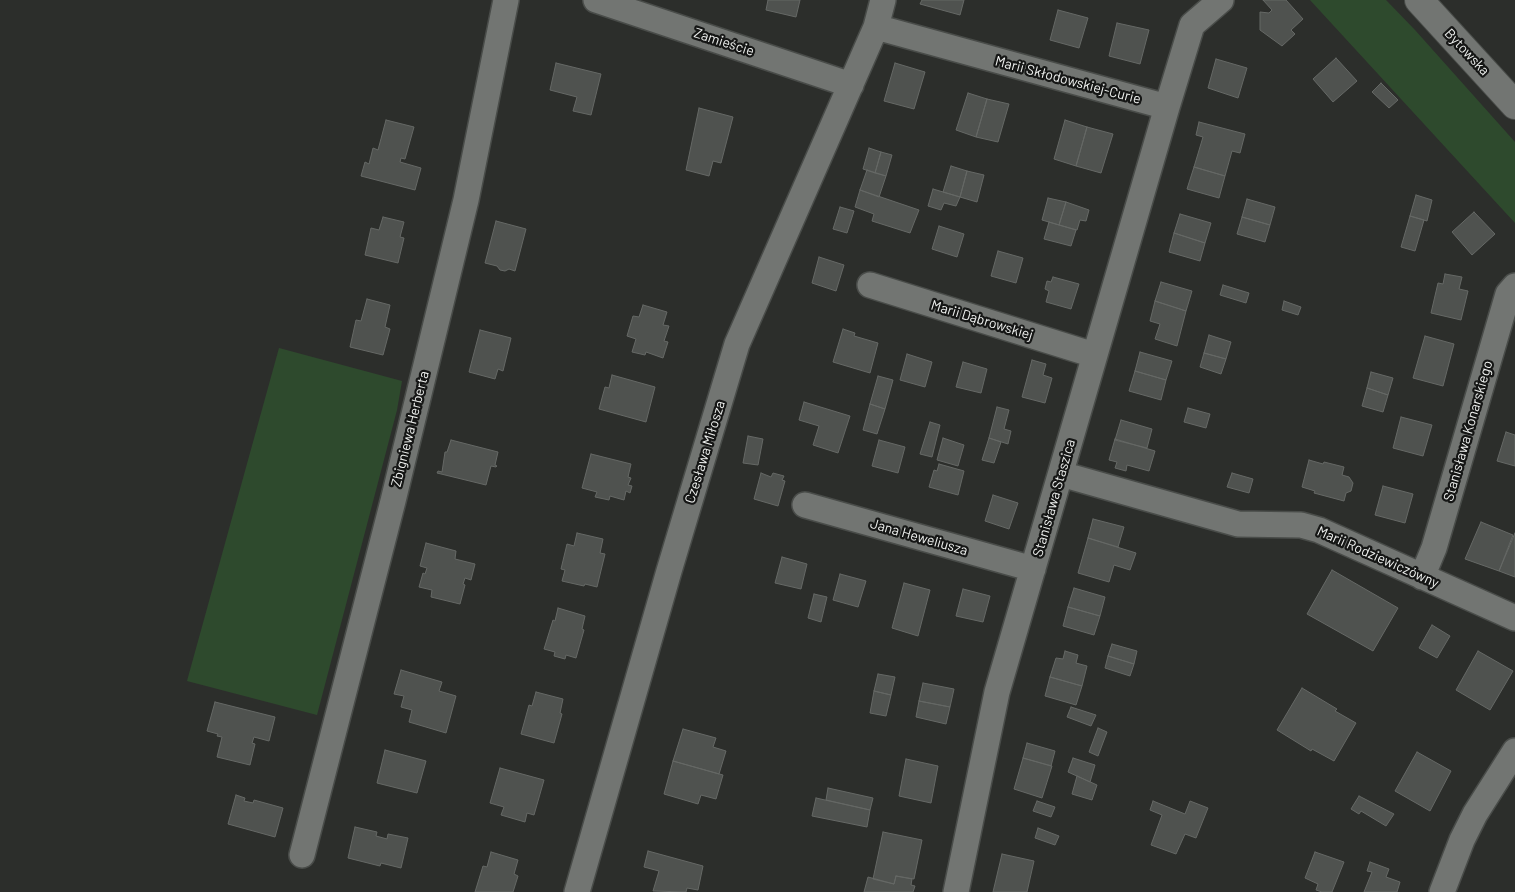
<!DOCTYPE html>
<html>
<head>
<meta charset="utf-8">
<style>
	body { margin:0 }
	canvas { display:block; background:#2c2e2b }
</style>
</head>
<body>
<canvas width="1515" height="892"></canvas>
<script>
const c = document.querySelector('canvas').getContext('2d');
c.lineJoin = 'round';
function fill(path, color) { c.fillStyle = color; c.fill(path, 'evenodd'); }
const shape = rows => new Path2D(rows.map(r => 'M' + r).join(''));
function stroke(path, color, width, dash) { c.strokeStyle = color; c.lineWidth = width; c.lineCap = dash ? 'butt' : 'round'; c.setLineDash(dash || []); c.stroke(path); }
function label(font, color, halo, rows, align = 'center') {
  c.font = font + ' Barlow,sans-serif'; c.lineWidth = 4.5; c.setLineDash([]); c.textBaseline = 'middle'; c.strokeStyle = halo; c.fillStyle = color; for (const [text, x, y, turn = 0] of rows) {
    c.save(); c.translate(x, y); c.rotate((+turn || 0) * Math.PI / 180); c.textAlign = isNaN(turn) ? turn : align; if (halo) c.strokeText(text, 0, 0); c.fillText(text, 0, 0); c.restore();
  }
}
const green = shape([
	[1310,0,1386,0,1415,30,1515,142,1515,223],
	[279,348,402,381,397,410,317,715,187,681]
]);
const building = shape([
	[768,0,800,0,796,17,766,10,768,0],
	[922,0,964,0,960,15,920,4,922,0],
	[1263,0,1286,0,1303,19,1291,30,1295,34,1282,46,1260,30,1260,12,1269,13,1272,10,1263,0],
	[1058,10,1088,18,1079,48,1050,40,1058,10],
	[1117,23,1149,30,1140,64,1109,56,1117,23],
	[1336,58,1357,81,1333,102,1313,79,1336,58],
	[1216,59,1247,68,1238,98,1208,88,1216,59],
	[556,63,601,74,591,115,573,111,577,97,550,90,556,63],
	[895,63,925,72,914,109,884,101,895,63],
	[1381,83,1398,100,1389,108,1372,92,1381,83],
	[968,93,987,99,976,137,956,130,968,93],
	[987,99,1009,104,998,142,976,137,987,99],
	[699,108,733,117,721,163,713,161,709,176,686,170,699,108],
	[386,120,414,127,405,159,401,158,400,162,421,168,415,190,361,176,365,162,369,164,373,148,378,150,386,120],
	[1065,120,1087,127,1076,166,1054,159,1065,120],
	[1199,122,1245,134,1240,153,1232,151,1225,176,1194,167,1203,137,1196,135,1199,122],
	[1087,127,1113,134,1101,173,1076,166,1087,127],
	[869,148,881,152,875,173,863,169,869,148],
	[881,152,892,155,886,176,875,173,881,152],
	[951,166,967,171,960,197,943,192,951,166],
	[1194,167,1225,176,1219,198,1187,189,1194,167],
	[867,170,886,176,879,197,860,190,867,170],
	[967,171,984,175,977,202,960,197,967,171],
	[933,189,960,197,956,206,944,203,941,210,928,206,933,189],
	[860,190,919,210,910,233,872,221,874,214,855,207,860,190],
	[1416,195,1432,200,1427,221,1410,216,1416,195],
	[1048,198,1066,202,1059,225,1042,220,1048,198],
	[1247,199,1275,207,1270,225,1242,217,1247,199],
	[1066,202,1089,210,1086,221,1080,220,1077,230,1059,225,1066,202],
	[840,207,854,211,847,233,833,229,840,207],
	[1474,212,1495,234,1472,255,1452,232,1474,212],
	[1180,214,1211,223,1205,243,1174,233,1180,214],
	[1410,216,1424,220,1415,251,1401,247,1410,216],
	[383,217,404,222,400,237,404,238,398,263,365,255,371,228,379,230,383,217],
	[1242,217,1270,225,1265,242,1237,234,1242,217],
	[496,221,526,229,515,271,509,269,505,271,500,270,497,266,485,263,496,221],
	[1049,222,1076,230,1071,246,1044,239,1049,222],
	[939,226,964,234,957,257,932,249,939,226],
	[1174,233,1205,243,1200,261,1169,252,1174,233],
	[998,251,1023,258,1016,283,991,276,998,251],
	[819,257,844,265,836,291,812,283,819,257],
	[1445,274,1462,277,1459,289,1468,291,1461,320,1431,313,1438,283,1443,284,1445,274],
	[1053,277,1079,284,1071,309,1046,302,1049,291,1045,289,1047,281,1051,282,1053,277],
	[1161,282,1192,291,1186,311,1155,301,1161,282],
	[1223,285,1249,293,1246,303,1220,295,1223,285],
	[367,299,390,305,385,327,390,329,383,355,350,347,356,320,361,321,367,299],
	[1155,301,1186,311,1177,346,1155,339,1160,324,1150,321,1155,301],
	[1284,301,1301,307,1298,315,1282,310,1284,301],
	[643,305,667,312,663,325,669,326,664,341,668,342,663,358,646,352,645,355,632,352,636,339,627,336,633,316,639,317,643,305],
	[843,329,855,333,854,336,878,343,870,373,833,362,843,329],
	[480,330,511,338,503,371,498,369,495,379,469,372,480,330],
	[1209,335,1231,342,1226,359,1204,353,1209,335],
	[1425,336,1454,344,1443,386,1413,378,1425,336],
	[1140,352,1172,361,1166,380,1135,371,1140,352],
	[1204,353,1226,359,1221,374,1200,367,1204,353],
	[907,354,932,362,925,387,900,380,907,354],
	[1032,360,1046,364,1043,375,1052,378,1045,403,1022,397,1032,360],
	[963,362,987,369,981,393,956,387,963,362],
	[1135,371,1166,380,1161,400,1129,391,1135,371],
	[1371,372,1393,378,1388,395,1367,388,1371,372],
	[612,375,655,387,646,422,599,409,605,387,609,388,612,375],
	[878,376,893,380,885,409,870,404,878,376],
	[1367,388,1388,395,1383,412,1362,406,1367,388],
	[804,402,850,416,838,453,813,445,819,426,799,420,804,402],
	[870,404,885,409,877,434,863,430,870,404],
	[997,407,1009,410,1004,429,1011,431,1008,444,989,438,997,407],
	[1188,408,1210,414,1206,428,1184,422,1188,408],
	[1401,417,1432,425,1423,456,1393,448,1401,417],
	[1121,420,1152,429,1147,448,1115,440,1121,420],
	[930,422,940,425,932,457,920,454,930,422],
	[1506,432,1515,435,1515,466,1497,461,1506,432],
	[748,436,763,439,758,465,743,463,748,436],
	[943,438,964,445,958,466,937,460,943,438],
	[989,438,1001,442,994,463,982,460,989,438],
	[1115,439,1155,451,1149,471,1127,465,1126,471,1115,468,1117,462,1109,460,1115,439],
	[451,440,498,452,495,465,497,466,496,467,491,466,486,485,437,473,438,471,442,472,445,452,447,452,451,440],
	[879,440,905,447,898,473,872,466,879,440],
	[591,454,631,464,628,477,631,478,628,485,632,486,630,493,626,491,624,500,610,496,609,500,595,497,597,492,582,488,591,454],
	[1309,460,1323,464,1324,462,1344,467,1342,475,1349,477,1353,483,1351,491,1346,493,1344,501,1314,493,1315,491,1302,487,1309,460],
	[939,464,964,471,958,495,929,487,934,470,937,471,939,464],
	[761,473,771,477,773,473,784,476,782,480,785,481,778,506,754,499,761,473],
	[1232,473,1253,479,1249,493,1227,487,1232,473],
	[1383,486,1413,494,1405,523,1375,515,1383,486],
	[993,495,1018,503,1009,529,985,521,993,495],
	[1093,519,1124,527,1118,547,1088,538,1093,519],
	[1481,522,1513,535,1499,571,1465,559,1481,522],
	[577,533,603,539,600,553,605,554,597,587,585,584,584,586,562,581,565,570,561,569,567,544,574,546,577,533],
	[1515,533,1515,577,1499,571,1515,533],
	[1088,538,1136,553,1130,570,1114,565,1109,582,1078,573,1088,538],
	[426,543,456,551,455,559,475,564,471,580,465,578,463,584,465,585,460,604,431,597,432,590,419,587,423,573,425,574,427,568,420,566,426,543],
	[782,557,807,564,801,589,775,583,782,557],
	[1332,570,1398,608,1373,651,1307,614,1332,570],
	[840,574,866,581,858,607,833,600,840,574],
	[904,583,930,590,918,636,892,628,904,583],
	[1074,588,1105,597,1100,616,1068,607,1074,588],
	[963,589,990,596,983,622,956,616,963,589],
	[814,594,827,597,821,622,808,618,814,594],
	[1068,607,1100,616,1094,635,1063,626,1068,607],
	[558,608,585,616,582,629,584,630,576,658,566,655,565,659,554,656,555,652,544,649,553,620,555,621,558,608],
	[1432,625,1450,636,1437,658,1419,648,1432,625],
	[1112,644,1137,651,1134,664,1108,656,1112,644],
	[1065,651,1078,655,1076,663,1087,666,1082,686,1050,677,1056,658,1063,659,1065,651],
	[1478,651,1513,671,1490,710,1456,690,1478,651],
	[1108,656,1134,664,1130,676,1105,668,1108,656],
	[401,670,442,682,439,691,456,696,446,733,409,722,412,710,401,707,404,696,394,694,401,670],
	[878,674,895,677,891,695,874,691,878,674],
	[1050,677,1082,686,1076,705,1045,696,1050,677],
	[923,683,954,689,950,707,919,701,923,683],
	[1302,688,1337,709,1335,711,1356,723,1334,761,1312,749,1311,751,1277,730,1302,688],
	[874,691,891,695,886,716,870,713,874,691],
	[536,692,563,699,560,713,562,714,554,743,521,734,529,705,532,706,536,692],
	[919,701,950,707,946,724,916,717,919,701],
	[215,702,275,717,269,741,254,737,252,743,255,744,250,765,217,757,222,737,217,736,218,734,207,731,215,702],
	[1071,707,1096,715,1091,726,1067,717,1071,707],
	[1098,728,1107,732,1098,756,1089,752,1098,728],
	[683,729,716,738,713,747,726,751,719,774,673,761,683,729],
	[1027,743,1055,751,1051,766,1023,758,1027,743],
	[385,750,426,761,417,793,377,783,385,750],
	[1417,752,1451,771,1430,811,1395,791,1417,752],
	[1023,758,1052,766,1042,798,1014,789,1023,758],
	[1073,758,1095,765,1090,782,1068,772,1073,758],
	[906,759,938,766,931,803,899,796,906,759],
	[673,761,723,775,716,799,701,795,698,804,664,794,673,761],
	[500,768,544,780,534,815,527,813,525,822,501,815,504,807,490,803,500,768],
	[1077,776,1097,785,1092,800,1072,794,1077,776],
	[828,788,873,798,870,810,826,800,828,788],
	[236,795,245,798,244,801,253,803,254,800,283,808,275,837,228,824,236,795],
	[1359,796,1394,814,1386,826,1361,811,1359,814,1351,809,1359,796],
	[816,798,870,810,867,827,812,816,816,798],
	[1037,801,1055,807,1051,817,1033,811,1037,801],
	[1153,801,1185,814,1190,801,1208,808,1196,838,1185,834,1176,854,1151,845,1162,815,1150,810,1153,801],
	[355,827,377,832,376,836,387,839,388,834,408,838,401,868,381,863,380,866,348,858,355,827],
	[1038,828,1059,836,1055,845,1035,838,1038,828],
	[883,832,922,840,914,879,896,876,894,884,873,879,883,832],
	[648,851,703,866,698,890,687,888,686,892,653,891,659,871,644,867,648,851],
	[491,852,518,860,514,874,518,876,513,892,475,892,483,866,487,867,491,852],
	[1315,852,1344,862,1332,892,1322,892,1316,890,1318,884,1305,878,1315,852],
	[1002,854,1034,861,1027,892,993,892,1002,854],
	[1370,862,1389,869,1386,877,1400,882,1397,892,1364,892,1372,872,1367,871,1370,862],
	[896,876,912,879,911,885,915,886,913,892,864,892,868,877,894,884,896,876]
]);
const minor = shape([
	[596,0,851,85],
	[883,0,876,27,1167,107],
	[870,285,1094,355],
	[1061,474,1238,524,1301,525,1319,530,1515,618],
	[805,505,1033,569],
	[1422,577,1434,548,1508,294,1515,286],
	[302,855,393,501,466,200,506,0],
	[577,892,669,571,737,344,876,27],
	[956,892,997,692,1167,107,1192,25,1221,0],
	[1442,892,1462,840,1475,814,1515,751]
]);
const tertiary = shape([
	[1419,0,1515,105]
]);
const streetNames = [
	["Zamieście",724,42,18],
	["Bytowska",1467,52,47],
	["Marii Skłodowskiej-Curie",1068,80,15],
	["Marii Dąbrowskiej",982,320,17],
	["Zbigniewa Herberta",410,429,-76],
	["Stanisława Konarskiego",1468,431,-74],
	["Czesława Miłosza",705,452,-73],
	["Stanisława Staszica",1054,498,-74],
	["Jana Heweliusza",919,537,16],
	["Marii Rodziewiczówny",1378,557,24]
];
fill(green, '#2e4a2d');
fill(building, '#4f524f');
stroke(building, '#656865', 1);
stroke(minor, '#494c49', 28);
stroke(tertiary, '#494c49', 30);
stroke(minor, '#727572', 25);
stroke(tertiary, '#727572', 28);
label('14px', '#f0f2f0', '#151615', streetNames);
</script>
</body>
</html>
